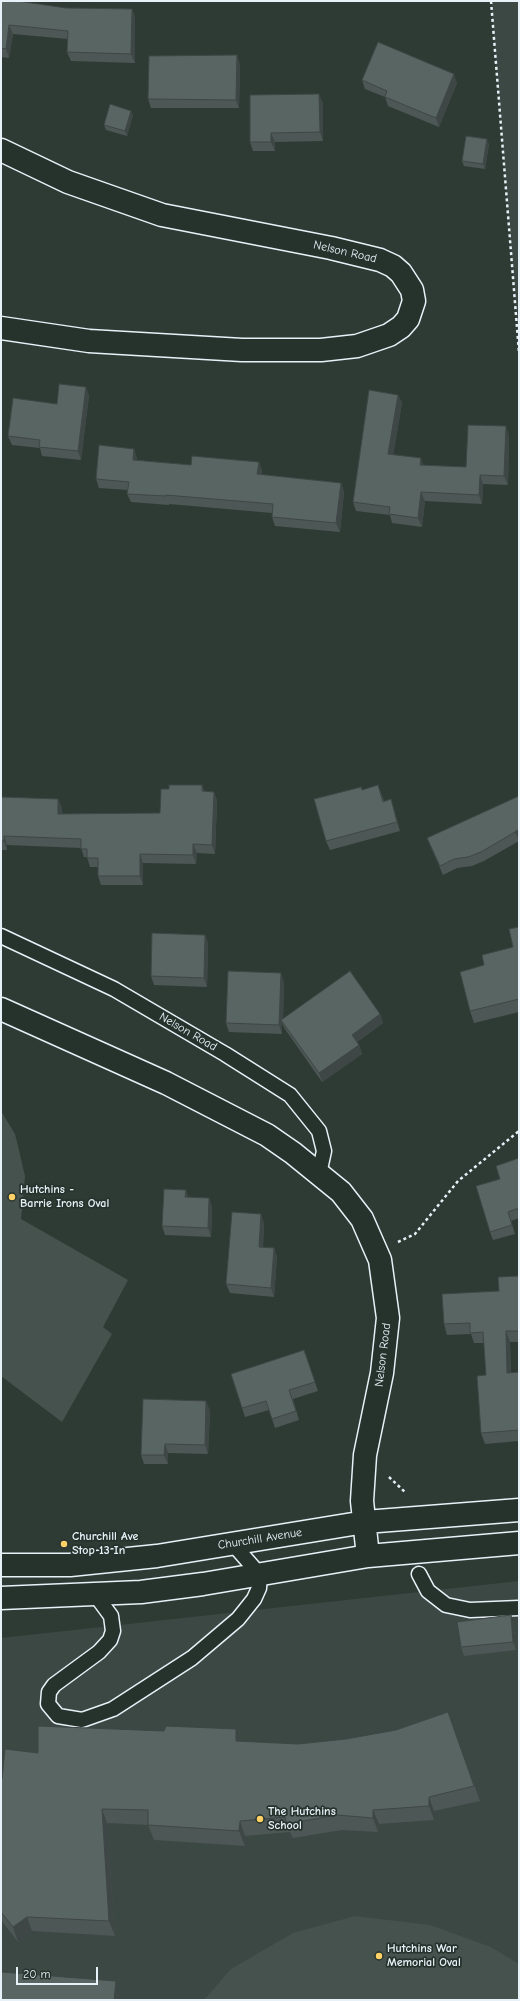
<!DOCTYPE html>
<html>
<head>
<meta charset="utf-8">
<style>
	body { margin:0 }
	#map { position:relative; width:520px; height:2001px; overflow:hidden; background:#2e3b35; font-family:"Comic Neue",sans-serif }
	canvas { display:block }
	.frame { position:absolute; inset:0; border:2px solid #e8f1f8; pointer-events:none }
	.scale { position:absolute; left:16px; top:1967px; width:82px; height:18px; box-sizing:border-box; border:2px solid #e8f1f8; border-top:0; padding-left:5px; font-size:12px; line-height:14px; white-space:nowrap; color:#e8f1f8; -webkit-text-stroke:3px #26332d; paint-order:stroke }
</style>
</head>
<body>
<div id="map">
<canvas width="520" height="2001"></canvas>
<div class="frame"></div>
<div class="scale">20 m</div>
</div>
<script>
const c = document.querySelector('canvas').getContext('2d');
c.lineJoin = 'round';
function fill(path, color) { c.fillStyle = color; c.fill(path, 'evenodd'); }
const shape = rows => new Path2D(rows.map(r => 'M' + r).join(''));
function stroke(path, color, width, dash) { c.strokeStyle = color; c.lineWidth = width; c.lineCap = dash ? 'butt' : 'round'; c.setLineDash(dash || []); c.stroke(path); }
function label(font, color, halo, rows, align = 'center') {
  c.font = font + ' "Comic Neue",sans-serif'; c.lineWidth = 3.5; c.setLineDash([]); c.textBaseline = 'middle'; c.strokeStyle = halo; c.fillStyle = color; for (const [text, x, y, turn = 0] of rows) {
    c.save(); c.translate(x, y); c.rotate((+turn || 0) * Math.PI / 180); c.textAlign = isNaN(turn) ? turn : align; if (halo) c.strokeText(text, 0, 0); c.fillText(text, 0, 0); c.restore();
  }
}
const built = shape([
	[491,1,519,1,519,353,515,298],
	[519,1581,519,2000,1,2000,1,1638]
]);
const green = shape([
	[1,1111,15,1134,25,1176,21,1219,128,1280,103,1327,112,1334,62,1422,1,1376],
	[355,1916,430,1925,491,1947,519,1964,519,2000,204,2000,231,1969,293,1933]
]);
const path = shape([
	[491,1,519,353],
	[398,1242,415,1234,458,1181,519,1131],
	[389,1477,406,1493]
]);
const lane = shape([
	[1,936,114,989,225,1054,290,1095,319,1131,324,1151,319,1174],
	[419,1574,428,1591,446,1605,470,1610,519,1608],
	[94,1593,111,1616,113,1631,110,1640,99,1652,54,1685,49,1692,48,1704,58,1716,82,1720,113,1709,192,1658,238,1619,254,1599,259,1588,260,1575,233,1544]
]);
const secondary = shape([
	[1,150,68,182,162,215,331,248,380,260,393,266,401,273,412,290,414,301,408,319,401,327,389,335,357,346,321,350,242,350,89,341,1,328],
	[1,1009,166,1083,267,1135,293,1153,341,1192,362,1219,380,1260,388,1318,382,1373,365,1455,362,1501,368,1556],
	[1,1565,70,1565,157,1556,365,1522,519,1510],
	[1,1598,141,1592,203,1584,368,1556,519,1543]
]);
const wall = shape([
	[1,1,66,8,132,9,135,17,135,63,71,61,67,52,68,39,13,34,9,58,1,57],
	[240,64,239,108,151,108,148,99],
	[362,80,457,83,439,127,388,106,385,97,365,89],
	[323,103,323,141,275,142,275,151,253,151,250,142],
	[133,115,127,136,106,130,104,125],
	[489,144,485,169,464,166,462,161],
	[89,395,81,460,42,456,40,448,12,445,8,436,57,404],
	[398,395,402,403,393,455,424,465,466,467,509,435,508,485,483,484,482,504,425,501,422,527,392,523,390,515,356,511,353,502],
	[137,458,137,460,191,465,259,462,262,471,262,475,341,483,344,492,340,532,275,526,272,517,272,513,169,504,169,505,131,502,127,494,128,490,99,488,96,479],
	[202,785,204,791,214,792,217,801,215,854,197,853,196,864,143,863,143,885,101,885,98,876,98,867,90,867,87,857,84,857,81,848,7,845,7,850,1,850,1,797,58,799,62,808,62,814,160,813,169,789],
	[378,785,384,801,391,799,400,831,330,850,326,841,362,790],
	[519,796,519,841,484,861,472,866,457,868,443,875,427,838],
	[519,927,519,1012,474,1023,470,1011,484,965,513,947],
	[205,935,208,944,207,987,154,985,151,976],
	[284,982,283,1019,380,1014,383,1023,357,1042,359,1045,362,1054,322,1082,285,1029,282,1023,282,1034,229,1032,226,1023],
	[519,1158,519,1218,511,1221,515,1234,493,1240,490,1232,500,1179],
	[209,1198,212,1207,211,1237,165,1235,162,1226],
	[264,1223,263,1247,274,1248,277,1257,274,1297,230,1293,226,1284],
	[519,1276,519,1342,510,1342,511,1373,519,1372,519,1441,485,1444,481,1433,486,1375,484,1343,474,1343,471,1334,447,1335,444,1324,499,1291],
	[304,1350,318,1391,293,1399,299,1420,275,1428,269,1410,245,1417,242,1408],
	[210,1410,208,1454,168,1453,168,1464,144,1464,141,1455],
	[514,1624,516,1650,464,1656,461,1647],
	[448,1712,480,1801,434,1811,434,1820,379,1824,378,1832,342,1830,293,1838,290,1832,245,1836,245,1846,154,1840,148,1825,107,1823,115,1936,32,1931,18,1942,1,1920,1,1779,2,1779,38,1753,240,1742,298,1744,346,1739,396,1730]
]);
const shadedWall = shape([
	[132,9,135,17,135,63,131,54],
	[9,25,13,34,9,58,6,49],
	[237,55,240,64,239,108,236,100],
	[454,74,457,83,439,127,436,118],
	[319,94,323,103,323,141,320,132],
	[131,111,133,115,127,136,125,131],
	[271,133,275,142,275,151,271,142],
	[487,139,489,144,485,169,483,164],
	[86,387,89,395,81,460,78,451],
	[398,395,402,403,392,463,388,454],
	[506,426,509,435,508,485,504,476],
	[134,449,137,458,136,469,133,460],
	[421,458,424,467,420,465],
	[259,462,262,471,261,483,257,474],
	[480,475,483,484,482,504,479,495],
	[341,483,344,492,340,532,336,523],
	[421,492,425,501,422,527,418,518],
	[214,792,217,801,215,854,212,845],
	[58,799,62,808,61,823,58,814],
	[391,799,394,808,400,831,397,822],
	[519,829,519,841,515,832],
	[4,836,7,845,7,850,4,841],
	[193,844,197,853,196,864,193,855],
	[140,854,143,863,143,885,140,876],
	[205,935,208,944,207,987,204,978],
	[281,973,284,982,283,1021,281,1020,282,1023,282,1034,279,1025],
	[380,1014,383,1023,355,1043,352,1035],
	[359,1045,362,1054,322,1082,319,1073],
	[186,1190,189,1199,185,1197],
	[209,1198,212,1207,211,1237,208,1228],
	[261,1214,264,1223,262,1256,259,1247],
	[274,1248,277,1257,274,1297,271,1288],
	[506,1331,510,1342,511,1384,507,1373],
	[206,1401,210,1410,208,1454,205,1445],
	[165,1444,168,1453,168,1464,164,1455],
	[511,1615,514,1624,516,1650,513,1642],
	[236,1729,241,1744,236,1741],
	[429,1797,434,1811,434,1820,429,1806],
	[102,1809,107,1823,115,1936,109,1921],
	[373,1810,379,1824,378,1832,373,1818],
	[240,1821,245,1836,245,1846,239,1831],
	[27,1917,32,1931,18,1942,13,1927],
	[116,1981,121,1995,121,2000,114,2000]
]);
const building = shape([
	[1,1,18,1,66,8,132,9,131,54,67,52,68,31,9,25,6,49,1,48,1,1],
	[378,42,454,74,436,118,385,97,387,91,362,80,378,42],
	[237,55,236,100,148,99,149,56,237,55],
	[319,94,320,132,271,133,271,142,250,142,250,95,319,94],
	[110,104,131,111,125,131,104,125,110,104],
	[466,136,487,139,483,164,462,161,466,136],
	[59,384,86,387,78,451,39,447,40,440,8,436,13,398,57,404,59,384],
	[369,390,398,395,388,454,421,458,420,465,466,467,468,425,506,426,504,476,480,475,479,495,421,492,418,518,389,514,390,507,353,502,369,390],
	[99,445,134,449,133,460,191,465,192,456,259,462,257,474,341,483,336,523,272,517,273,504,166,495,166,496,127,494,129,482,96,479,99,445],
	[169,785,202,785,202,791,214,792,212,845,193,844,193,855,140,854,140,876,98,876,98,858,87,858,87,849,81,849,81,839,4,836,4,841,1,841,1,797,58,799,58,814,160,813,161,789,169,789,169,785],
	[378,785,383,802,391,799,397,822,326,841,314,799,361,787,362,790,378,785],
	[519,796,519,829,515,832,481,852,468,857,454,859,440,866,427,838,519,796],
	[519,927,519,999,470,1011,460,972,484,965,482,955,513,947,509,929,519,927],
	[152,933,205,935,204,978,151,976,152,933],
	[228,971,281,973,279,1025,226,1023,228,971],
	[350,971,380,1014,352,1035,359,1045,319,1073,281,1020,350,971],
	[519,1158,519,1208,508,1212,512,1225,490,1232,476,1186,500,1179,496,1166,519,1158],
	[164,1189,186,1190,185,1197,209,1198,208,1228,162,1226,164,1189],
	[232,1212,261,1214,259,1247,274,1248,271,1288,226,1284,232,1212],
	[519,1276,519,1331,506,1331,507,1373,519,1372,519,1430,481,1433,477,1376,486,1375,483,1332,470,1333,470,1323,444,1324,442,1294,499,1291,498,1277,519,1276],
	[304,1350,315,1382,289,1390,296,1411,272,1419,266,1401,242,1408,231,1374,304,1350],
	[143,1399,206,1401,205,1445,165,1444,164,1455,141,1455,143,1399],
	[511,1615,513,1642,461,1647,457,1622,511,1615],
	[448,1712,474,1786,429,1797,429,1806,373,1810,373,1818,337,1815,287,1824,285,1817,240,1821,239,1831,148,1825,148,1810,102,1809,109,1921,27,1917,13,1927,1,1912,1,1779,2,1779,5,1749,38,1753,38,1726,164,1731,166,1726,236,1729,236,1741,298,1744,346,1739,396,1730,448,1712],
	[1,1972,116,1981,114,2000,1,2000,1,1972]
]);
const markers = [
	[12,1197,4,"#ffd166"],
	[64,1544,4,"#ffd166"],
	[260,1819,4,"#ffd166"],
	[379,1956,4,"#ffd166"]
];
const streetNames = [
	["Nelson Road",345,252,13],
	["Nelson Road",188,1032,30],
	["Nelson Road",383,1355,-83],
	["Churchill Avenue",260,1539,-9]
];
const poiNames = [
	["Hutchins -",20,1190],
	["Barrie Irons Oval",20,1204],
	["Churchill Ave",72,1537],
	["Stop 13 In",72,1551],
	["The Hutchins",268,1812],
	["School",268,1826],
	["Hutchins War",387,1949],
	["Memorial Oval",387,1963]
];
fill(built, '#3b4843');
fill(green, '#45524e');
stroke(lane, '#e8f1f8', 17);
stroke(secondary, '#e8f1f8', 25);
stroke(path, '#e8f1f8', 2.5, [3, 3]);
stroke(lane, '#26332d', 14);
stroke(secondary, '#26332d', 22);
fill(wall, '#4d5755');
fill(shadedWall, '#3e4745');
fill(building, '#596563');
stroke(building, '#3e4745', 1);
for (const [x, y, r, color] of markers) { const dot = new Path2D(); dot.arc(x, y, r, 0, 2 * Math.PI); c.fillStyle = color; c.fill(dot); stroke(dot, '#26332d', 1.5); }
label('12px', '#e8f1f8', '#26332d', streetNames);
label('bold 12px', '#e8f1f8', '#26332d', poiNames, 'left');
</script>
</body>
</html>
